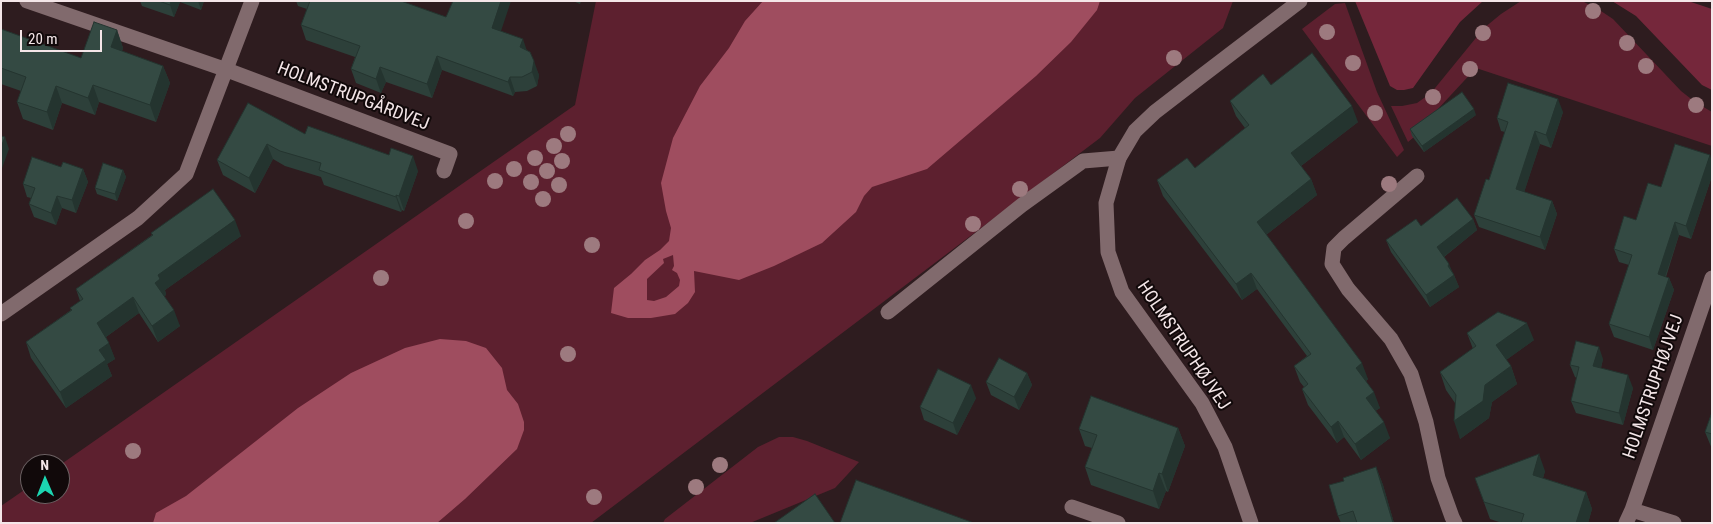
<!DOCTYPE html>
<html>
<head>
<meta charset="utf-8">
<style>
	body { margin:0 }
	#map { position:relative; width:1713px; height:524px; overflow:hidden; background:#2e1c1f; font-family:"Roboto Condensed",sans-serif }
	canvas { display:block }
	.frame { position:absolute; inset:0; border:2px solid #f4e6e8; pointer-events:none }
	.north { position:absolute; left:20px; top:454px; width:50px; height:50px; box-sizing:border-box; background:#11090a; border:1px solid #6c6163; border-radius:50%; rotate:359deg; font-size:14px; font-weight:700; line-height:20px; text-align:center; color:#f4e6e8 }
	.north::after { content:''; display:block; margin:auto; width:18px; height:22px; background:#1cd5b1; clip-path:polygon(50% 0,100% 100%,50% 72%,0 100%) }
	.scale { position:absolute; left:20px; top:30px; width:82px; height:22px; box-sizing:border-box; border:2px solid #f4e6e8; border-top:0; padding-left:6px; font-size:15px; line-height:18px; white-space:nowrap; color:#f4e6e8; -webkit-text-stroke:4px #11090a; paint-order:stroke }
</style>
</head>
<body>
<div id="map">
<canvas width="1713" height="524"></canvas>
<div class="frame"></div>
<div class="north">N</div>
<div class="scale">20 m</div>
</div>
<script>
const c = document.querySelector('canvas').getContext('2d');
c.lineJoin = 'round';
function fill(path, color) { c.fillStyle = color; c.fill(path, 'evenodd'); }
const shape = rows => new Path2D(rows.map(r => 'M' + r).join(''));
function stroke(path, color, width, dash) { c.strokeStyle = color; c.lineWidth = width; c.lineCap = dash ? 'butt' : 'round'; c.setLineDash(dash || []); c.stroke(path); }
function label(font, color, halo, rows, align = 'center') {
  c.font = font + ' "Roboto Condensed",sans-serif'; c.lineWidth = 4; c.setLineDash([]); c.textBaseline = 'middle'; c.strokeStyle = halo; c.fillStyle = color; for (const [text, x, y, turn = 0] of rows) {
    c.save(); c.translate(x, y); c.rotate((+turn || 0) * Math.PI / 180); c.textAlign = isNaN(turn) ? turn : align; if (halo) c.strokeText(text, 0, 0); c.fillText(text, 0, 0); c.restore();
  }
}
const green = shape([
	[596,1,1233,1,1223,28,1135,98,1100,138,591,523,1,523,1,506,30,486,30,494,60,494,60,465,575,105],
	[1521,1,1584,2,1598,9,1613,19,1681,91,1695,102,1712,112,1712,146,1476,68,1424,124,1424,129,1408,142,1391,106,1402,106,1417,103,1431,93,1484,28,1501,14],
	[1345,3,1377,92,1404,150,1397,157,1302,29,1335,4],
	[779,437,793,437,807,441,859,462,835,488,750,523,663,523,665,519,758,447]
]);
const forest = shape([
	[1355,1,1483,1,1460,22,1413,88,1404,90,1397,90,1390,86],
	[1612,1,1688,1,1712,9,1712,90,1702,85,1636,16]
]);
const water = shape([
	[763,1,1100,1,1097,10,1071,42,1036,76,927,169,872,187,864,196,856,212,822,243,774,266,739,280,694,271,695,292,688,303,675,314,651,318,628,318,611,313,614,288,631,274,645,260,660,250,669,241,671,228,666,211,661,183,673,138,700,86,729,48,745,21],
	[673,255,674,266,672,270,677,273,680,280,679,286,666,297,654,301,647,300,647,279,664,263,663,259],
	[440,339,466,341,486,348,502,368,507,390,518,404,524,422,524,430,517,449,465,499,437,523,153,523,156,513,186,496,298,408,351,373,405,348]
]);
const lane = shape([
	[888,312,1022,205,1083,161,1119,158],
	[1072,507,1118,523]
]);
const street = shape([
	[27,1,227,70,450,154,444,171],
	[1417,176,1344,238,1334,248,1332,264,1348,289,1391,339,1411,374,1426,422,1438,478,1452,517,1455,523],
	[1,314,138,218,186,174,252,1],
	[1632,510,1674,523],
	[1251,523,1225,447,1202,403,1122,292,1108,252,1106,203,1119,158,1135,131,1155,112,1203,75,1300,1],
	[1626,523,1632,510,1712,278]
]);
const trees = [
	[1593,11],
	[1327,32],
	[1483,33],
	[1627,43],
	[1174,58],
	[1353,63],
	[1646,66],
	[1470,69],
	[1433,97],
	[1696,105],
	[1375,113],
	[568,134],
	[554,146],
	[535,158],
	[562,161],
	[514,169],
	[547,171],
	[495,181],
	[531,182],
	[1389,184],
	[559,185],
	[1020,189],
	[543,199],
	[466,221],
	[973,224],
	[592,245],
	[381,278],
	[568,354],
	[133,451],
	[720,465],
	[696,487],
	[594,497]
];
const wall = shape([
	[140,1,204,1,201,10,180,2,174,17,142,6],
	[296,1,401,1,446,17,501,31,527,50,539,75,537,86,527,91,515,92,513,96,442,70,432,98,386,82,381,93,356,83,351,69,355,57,306,40,301,25,307,9,298,6],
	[573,1,581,1,580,4],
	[1,29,81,58,117,30,123,48,122,51,163,66,170,83,156,122,99,102,95,115,62,103,53,130,23,119,17,102,21,91,1,84],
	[1271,85,1358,122,1301,166,1311,179,1317,195,1266,235,1368,379,1366,381,1380,408,1375,411,1390,438,1361,460,1344,437,1337,443,1308,405,1302,389,1304,387,1300,382,1294,366,1307,356,1257,289,1242,300,1163,196,1157,180,1195,168,1245,128,1236,116,1230,101],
	[248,103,305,134,418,171,404,211,402,210,401,212,324,185,321,177,285,166,273,159,255,193,223,175,217,160],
	[1563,112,1551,148,1540,144,1524,192,1552,201,1557,214,1545,250,1479,227,1474,215,1489,180,1505,132,1501,131,1497,118],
	[1476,115,1424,152,1412,136,1410,129],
	[1712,161,1712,176,1691,239,1679,235,1666,277,1669,278,1674,290,1653,350,1614,337,1609,324,1629,265,1619,262,1614,249,1661,187],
	[61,167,83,169,88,182,76,213,62,208,56,225,34,217,29,204,31,198,27,197,23,184],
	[123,170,126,177,117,201,97,194,95,188],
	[1473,219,1477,230,1444,257,1454,275,1459,287,1430,307,1391,252,1386,240,1421,226],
	[151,233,241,236,165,290,166,295,164,296,180,326,158,342,139,313,106,337,115,359,107,364,112,376,66,408,31,358,26,342,71,310,70,308,80,301,76,289,152,235],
	[1467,333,1534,340,1506,360,1511,366,1517,384,1492,402,1489,418,1460,439,1455,403,1446,390,1440,372,1473,349],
	[1603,359,1601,368,1633,388,1623,425,1576,413,1571,401,1577,378,1575,377,1570,365],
	[1027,373,1032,385,1019,410,991,395,986,382],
	[976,398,957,435,924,420,920,407],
	[1712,412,1712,449,1705,432],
	[1178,428,1185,446,1168,492,1166,491,1159,509,1091,485,1085,467,1092,448,1085,446,1079,429],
	[1376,467,1383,485,1394,523,1341,523,1338,516,1344,481],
	[1545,471,1543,478,1586,492,1592,509,1588,523,1502,523,1490,519,1475,478]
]);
const shadedWall = shape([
	[171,1,180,2,174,17,170,5],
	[198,1,204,1,201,10],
	[501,1,511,1,497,43,492,28],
	[117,30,123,48,117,65,111,47],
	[523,39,528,54,520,47],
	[437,56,442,70,432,98,427,84],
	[534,61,539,75,537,86,532,72],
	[163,66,170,83,156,122,150,105],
	[380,67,386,82,381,93,376,79],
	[510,77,515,92,513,96,508,82],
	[93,85,99,102,95,115,88,98],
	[56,86,62,103,53,130,47,112],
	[1558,99,1563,112,1551,148,1546,135],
	[1352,106,1358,122,1297,169,1291,153],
	[1474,109,1476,115,1424,152,1422,146],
	[1535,131,1540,144,1521,202,1516,189],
	[5,137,9,149,1,171,1,147],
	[267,144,273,159,255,193,249,178],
	[1710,155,1712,161,1712,176,1691,239,1686,226],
	[413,156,418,171,404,211,399,196],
	[83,169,88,182,76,213,72,200],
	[123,170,126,177,117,201,115,194],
	[1311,179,1317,195,1262,238,1257,222],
	[396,195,402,210,401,212,396,197],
	[57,196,62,208,56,225,51,213],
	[1552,201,1557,214,1545,250,1540,237],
	[1473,219,1477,230,1441,259,1437,247],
	[235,220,241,236,165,290,166,295,161,299,155,283,158,275],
	[1675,222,1679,235,1662,286,1658,274],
	[1449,264,1459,287,1430,307,1426,295],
	[1251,273,1257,289,1242,300,1236,284],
	[1669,278,1674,290,1653,350,1649,337],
	[133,297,139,313,103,339,97,323],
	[174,310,180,326,158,342,152,326],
	[1527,323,1534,340,1502,363,1496,345],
	[109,343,115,359,107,364,112,376,66,408,60,392,99,350],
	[1599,347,1603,359,1598,379,1593,366],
	[1362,363,1368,379,1362,384,1356,368],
	[1511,366,1517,384,1492,402,1489,418,1460,439,1454,421,1485,385],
	[1027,373,1032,385,1019,410,1014,397],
	[1628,375,1633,388,1623,425,1619,413],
	[971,385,976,398,957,435,953,423],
	[1374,392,1380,408,1371,414,1366,398],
	[1338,421,1344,437,1337,443,1331,427],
	[1384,422,1390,438,1361,460,1355,444],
	[1178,428,1185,446,1168,492,1162,474],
	[1539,454,1545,471,1539,493,1533,475],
	[1376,467,1383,485,1394,523,1393,523],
	[1159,473,1166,491,1159,509,1153,491],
	[1586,492,1592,509,1588,523,1576,523]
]);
const building = shape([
	[159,1,171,1,170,5,159,1],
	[310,1,401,1,446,17,453,1,501,1,492,28,523,39,520,47,530,52,534,61,532,72,522,77,510,77,508,82,437,56,427,84,380,67,376,79,351,69,360,46,301,25,310,1],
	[94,22,117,30,111,47,163,66,150,105,93,85,88,98,56,86,47,112,17,102,26,77,1,68,1,29,81,58,94,22],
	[1312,53,1352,106,1291,153,1311,179,1257,222,1362,363,1356,368,1374,392,1366,398,1384,422,1355,444,1338,421,1331,427,1302,389,1308,384,1294,366,1311,354,1251,273,1236,284,1157,180,1187,158,1195,168,1249,125,1230,101,1263,74,1271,85,1312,53],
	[1508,83,1558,99,1546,135,1535,131,1516,189,1552,201,1540,237,1474,215,1486,179,1489,180,1508,122,1497,118,1508,83],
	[1462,92,1474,109,1422,146,1410,129,1462,92],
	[248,103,305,134,308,126,389,155,391,148,413,156,399,196,396,195,396,197,319,170,321,163,280,151,267,144,249,178,217,160,248,103],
	[1,136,5,137,1,147,1,136],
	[1675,144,1710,155,1686,226,1675,222,1658,274,1669,278,1649,337,1609,324,1632,255,1614,249,1624,216,1636,220,1648,183,1661,187,1675,144],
	[32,157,61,167,63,162,83,169,72,200,57,196,51,213,29,204,35,188,23,184,32,157],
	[103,163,123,170,115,194,95,188,103,163],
	[213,189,235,220,158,275,160,279,155,283,174,310,152,326,133,297,97,323,109,343,99,350,106,360,60,392,26,342,72,310,70,308,83,299,76,289,153,235,151,233,213,189],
	[1457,198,1473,219,1437,247,1449,264,1448,266,1454,275,1426,295,1386,240,1416,219,1421,226,1457,198],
	[1498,312,1527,323,1496,345,1511,366,1485,385,1483,401,1454,421,1456,395,1440,372,1476,346,1467,333,1498,312],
	[1576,341,1599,347,1593,366,1628,375,1619,413,1571,401,1579,367,1570,365,1576,341],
	[999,358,1027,373,1014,397,986,382,999,358],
	[938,369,971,385,953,423,920,407,938,369],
	[1091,396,1178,428,1162,474,1159,473,1153,491,1085,467,1097,435,1079,429,1091,396],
	[1712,412,1712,434,1705,432,1712,412],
	[1539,454,1533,475,1586,492,1576,523,1521,523,1524,514,1484,502,1475,478,1539,454],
	[1376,467,1393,523,1357,523,1353,511,1338,516,1329,485,1344,481,1343,478,1376,467],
	[856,480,974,523,840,523,856,480],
	[815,494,835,523,774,523,815,494]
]);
const streetNames = [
	["HOLMSTRUPGÅRDVEJ",353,97,21],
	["HOLMSTRUPHØJVEJ",1183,346,56],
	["HOLMSTRUPHØJVEJ",1654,387,-71]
];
fill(green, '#5d202f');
fill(forest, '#75273b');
fill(water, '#9f4d5f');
stroke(lane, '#816a6d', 15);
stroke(street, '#816a6d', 15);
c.fillStyle = '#9d7a7f';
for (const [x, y] of trees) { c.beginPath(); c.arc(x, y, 8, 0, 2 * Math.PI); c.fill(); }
fill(wall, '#2d403a');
fill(shadedWall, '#24342f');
fill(building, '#344a43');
stroke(building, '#24342f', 1);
label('18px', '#f4e6e8', '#11090a', streetNames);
</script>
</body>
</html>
